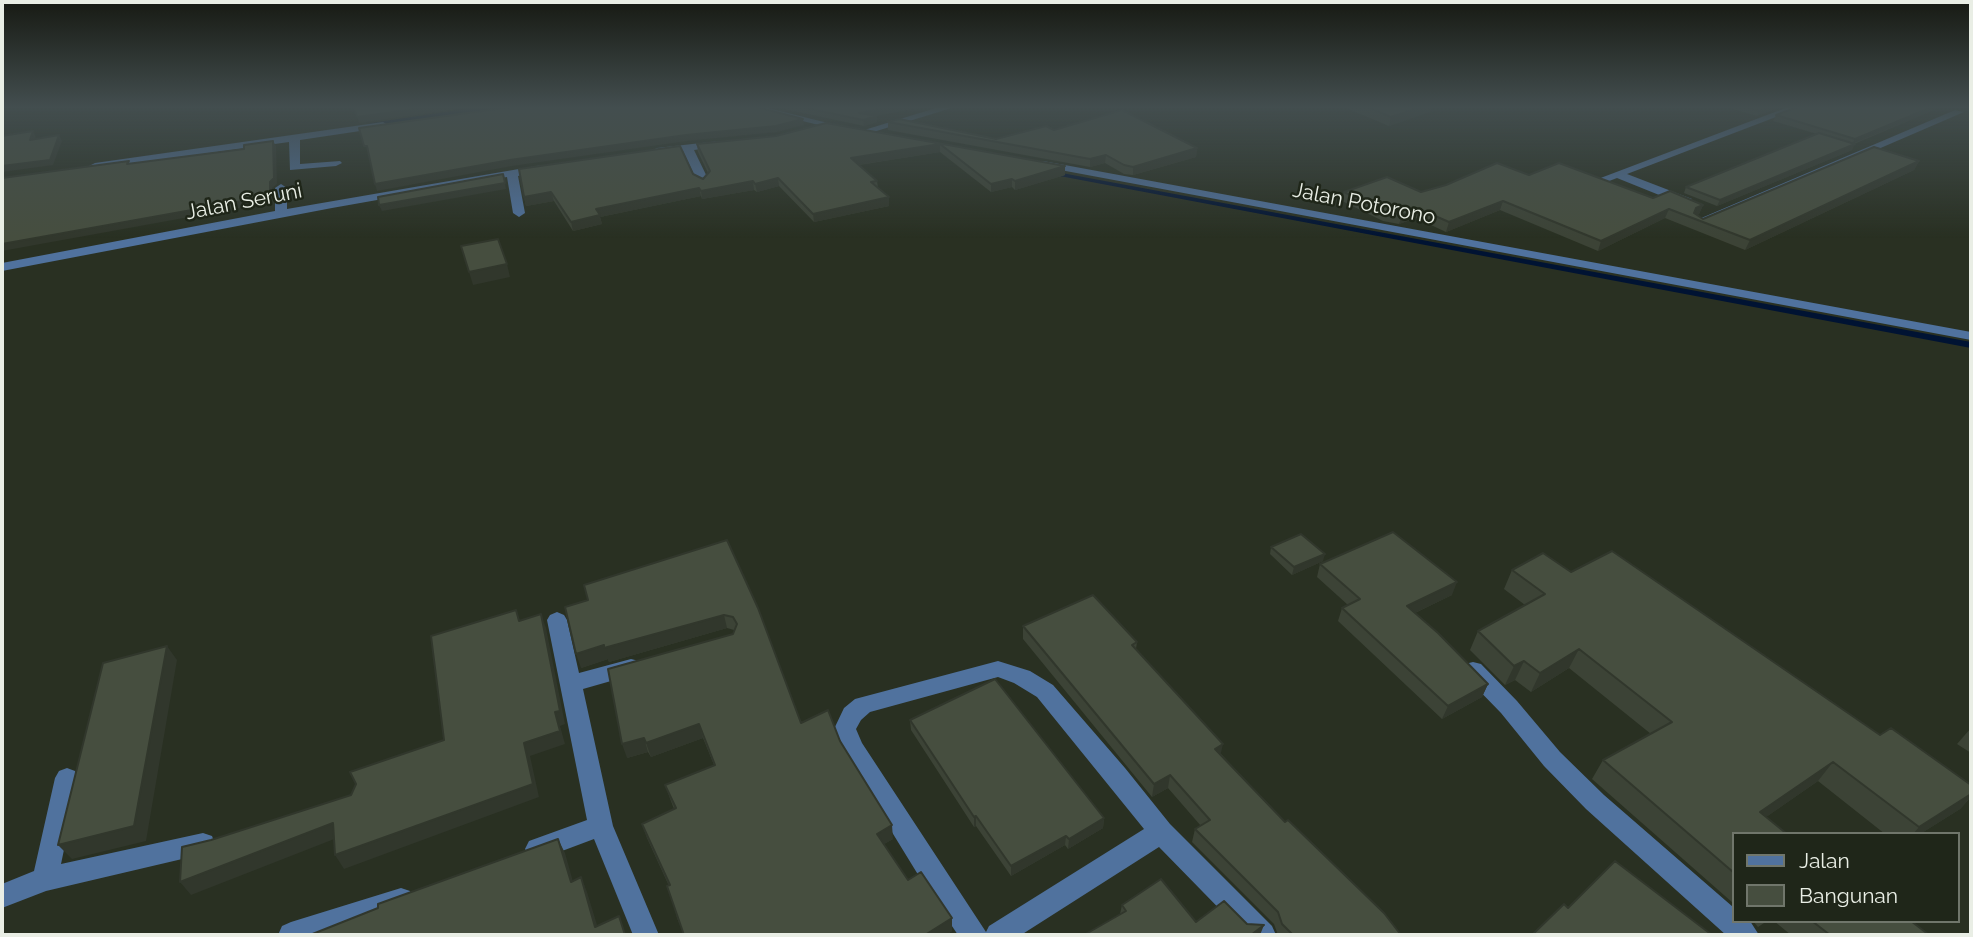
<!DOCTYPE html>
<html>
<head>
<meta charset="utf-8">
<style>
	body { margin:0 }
	#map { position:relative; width:1973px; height:937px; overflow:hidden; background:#293022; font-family:Raleway,sans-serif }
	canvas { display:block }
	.frame { position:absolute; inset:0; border:4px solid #e9eee5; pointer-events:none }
	.legend { position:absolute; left:1732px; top:832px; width:228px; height:91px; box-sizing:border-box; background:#1f2619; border:2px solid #70766b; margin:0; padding:9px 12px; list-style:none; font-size:21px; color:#e9eee5 }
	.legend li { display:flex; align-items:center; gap:14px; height:35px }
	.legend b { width:35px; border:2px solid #70766b }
</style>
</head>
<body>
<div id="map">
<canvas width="1973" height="937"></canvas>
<div class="frame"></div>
<ul class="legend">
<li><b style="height:9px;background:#50729e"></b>Jalan</li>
<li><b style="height:19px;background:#464e3f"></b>Bangunan</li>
</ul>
</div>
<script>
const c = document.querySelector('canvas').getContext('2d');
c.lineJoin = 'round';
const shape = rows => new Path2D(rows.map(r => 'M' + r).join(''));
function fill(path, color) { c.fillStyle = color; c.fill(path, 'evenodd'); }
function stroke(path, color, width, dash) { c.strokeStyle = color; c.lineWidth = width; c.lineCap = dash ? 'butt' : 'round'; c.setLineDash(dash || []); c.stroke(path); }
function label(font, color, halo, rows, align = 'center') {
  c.font = font + ' Raleway,sans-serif'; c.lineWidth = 5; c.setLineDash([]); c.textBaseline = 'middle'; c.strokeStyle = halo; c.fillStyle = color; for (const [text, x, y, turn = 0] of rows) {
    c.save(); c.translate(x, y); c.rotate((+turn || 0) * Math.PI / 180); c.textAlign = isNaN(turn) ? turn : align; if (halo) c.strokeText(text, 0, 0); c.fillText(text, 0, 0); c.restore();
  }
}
const stream = shape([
	[479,107,493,107,490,109,371,127,368,125,371,123,479,107],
	[1051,171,1971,342,1971,348,1049,174,1049,172,1051,171]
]);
const minor = shape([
	[746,107,764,107,848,128,843,131,746,107],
	[939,107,955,107,870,133,861,131,939,107],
	[1788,107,1802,107,1627,174,1692,199,1692,205,1684,205,1617,178,1596,186,1590,182,1788,107],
	[1955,110,1964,112,1702,225,1698,226,1692,222,1955,110],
	[383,122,388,125,387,127,300,140,300,164,340,161,342,163,336,166,290,170,289,142,95,169,89,166,95,163,383,122],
	[719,141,725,144,723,146,694,150,709,181,703,185,697,181,683,151,657,154,651,151,657,148,719,141],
	[1043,161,1971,332,1971,340,1039,166,1037,164,1043,161],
	[542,165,546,166,546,170,518,176,525,213,519,217,513,213,507,177,332,208,2,271,2,263,275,211,275,188,281,184,287,188,287,209,542,165],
	[557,612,564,615,567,620,579,673,631,659,639,661,642,667,639,673,583,689,613,826,659,935,633,935,594,839,538,860,529,857,525,849,529,841,587,820,547,620,550,615,557,612],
	[998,661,1030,671,1053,685,1125,768,1170,824,1272,926,1276,935,1245,935,1159,847,1021,935,958,935,925,886,844,754,834,729,844,708,855,699,998,661],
	[998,677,1014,683,1037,697,1144,829,989,926,986,932,862,743,856,729,861,720,870,712,998,677],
	[1473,662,1481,664,1517,701,1560,752,1604,795,1733,907,1733,921,1750,921,1759,935,1726,935,1586,809,1544,766,1501,713,1465,676,1462,670,1465,664,1473,662],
	[67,768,75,771,79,778,61,864,203,833,212,836,215,844,212,852,46,891,2,908,2,884,34,871,55,778,59,771,67,768],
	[401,888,410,891,414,900,410,909,401,912,330,935,278,935,282,926,291,922,401,888]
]);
const wall = shape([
	[774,107,924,107,875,116,877,122,864,126],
	[1343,107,1432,107,1430,112,1389,126],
	[1733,107,1781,107,1757,116,1732,109],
	[1941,107,1854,144,1852,150,1717,206,1684,193,1686,187,1817,134,1773,121,1776,115],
	[888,122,996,139,1054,130,1197,148,1196,157,1133,175,1124,174,1105,163,1090,167,888,130],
	[826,123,1065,166,1065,175,1015,190,1012,187,991,192,940,152,859,165,877,181,878,188,889,206,814,222,779,186,757,192,754,190,702,199,701,196,600,217,602,224,573,231,554,201,526,206,524,197,693,174,703,179,708,173,698,152,697,144,776,136],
	[1919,161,1914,170,1745,250,1665,218,1598,251,1500,210,1446,232,1416,218,1399,224,1383,221,1342,201,1344,192,1421,192,1529,175,1653,198,1703,205,1699,214,1697,215,1703,219],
	[727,540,801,723,840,741,893,839,884,844,908,880,952,931,946,935,684,935,677,918,669,886,647,838,642,824,674,809,665,785,714,765,703,738,651,757,648,752,627,758,733,634,734,630,727,628,609,662,608,659,581,668,588,600],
	[1271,547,1323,561,1292,575,1270,554],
	[1320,564,1452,595,1415,613,1488,684,1482,697,1442,719,1338,621,1342,608,1348,605,1317,577],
	[1512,570,1571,572,1880,735,1971,785,1971,797,1960,809,1920,834,1885,834,1818,781,1766,817,1733,834,1733,903,1592,779,1603,760,1651,734,1569,668,1531,692,1515,680,1505,685,1470,650,1478,631,1525,605,1504,589],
	[1023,626,1137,642,1136,649,1221,754,1285,822,1401,935,1278,935,1274,924,1192,842,1195,829,1201,826,1168,788,1152,797,1023,639],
	[910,720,1104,818,1103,828,1068,849,1065,845,1011,876,976,826,974,827,911,730],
	[1971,728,1971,753,1957,744],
	[1122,905,1196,922,1247,924,1260,935,1120,914],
	[1753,921,1767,921,1758,927],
	[1774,921,1911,921,1929,935,1791,935]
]);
const shadedWall = shape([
	[430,107,474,107,359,123,357,117],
	[891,107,924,107,860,119,859,113],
	[1421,107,1432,107,1430,112,1389,126,1391,117],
	[1769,107,1781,107,1757,116,1759,111],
	[1932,107,1941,107,1852,144,1855,139],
	[877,116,877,122,864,126,863,120],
	[803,119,804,125,777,132,687,141,512,166,377,191,375,184,510,160],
	[33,131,36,137,33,145,30,140],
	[59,135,62,141,53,165,2,172,2,166],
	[273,141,276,146,277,184,272,188,272,202,2,251,2,244,270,182],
	[940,144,940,152,851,166,851,158],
	[1855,144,1852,150,1717,206,1720,200],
	[1197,148,1196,157,1133,175,1133,167],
	[1106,155,1105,163,1090,167,1090,159],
	[1919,161,1914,170,1745,250,1750,240],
	[1065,166,1065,175,1015,190,1015,181],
	[503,174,506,189,382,211,379,205],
	[778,178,779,186,757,192,755,184],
	[1012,179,1012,187,991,192,991,184],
	[753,181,754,190,702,199,701,191],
	[699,188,701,196,600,217,602,224,573,231,571,222,596,209],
	[551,192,554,201,526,206,524,197],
	[889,197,889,206,814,222,813,214],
	[1503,201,1500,210,1446,232,1449,222],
	[1703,205,1699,214,1692,218,1696,208],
	[1419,209,1416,218,1399,224,1402,215],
	[1669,209,1665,218,1598,251,1601,241],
	[507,264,510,277,473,285,469,272],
	[1325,554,1323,561,1292,575,1294,567],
	[1457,582,1452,595,1402,619,1407,606],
	[541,614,546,628,565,724,560,726,565,744,530,756,539,797,344,869,335,855,524,743,555,712],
	[724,615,727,628,609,662,608,659,581,668,576,654,604,645],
	[167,646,177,660,146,841,72,859,58,845],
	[1579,649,1569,668,1531,692,1540,673],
	[1524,661,1515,680,1505,685,1514,666],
	[1488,684,1482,697,1442,719,1448,706],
	[699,724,703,738,651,757,646,743],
	[644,738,648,752,627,758,622,744],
	[1223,744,1220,757,1215,749],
	[1833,762,1818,781,1746,831,1760,812],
	[1170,775,1168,788,1152,797,1154,784],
	[1971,794,1971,797,1960,809,1920,834,1913,834,1919,827],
	[976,816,976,826,974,827,974,817],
	[1104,818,1103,828,1068,849,1069,839],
	[333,823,342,836,191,895,180,882],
	[892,825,893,839,879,847,877,834],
	[1066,836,1065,845,1011,876,1011,866],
	[558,839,565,853,577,896,571,882],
	[581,877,587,892,600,935,595,927],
	[952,918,952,931,946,935,925,935],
	[1264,925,1260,935,1251,935]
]);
const building = shape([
	[354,107,430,107,357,117,354,107],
	[511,107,757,107,803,119,776,126,686,135,510,160,375,184,367,146,364,146,359,128,511,107],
	[801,107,891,107,859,113,877,116,863,120,801,107],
	[1367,107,1421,107,1391,117,1367,107],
	[1747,107,1769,107,1759,111,1747,107],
	[1798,107,1932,107,1855,139,1776,115,1798,107],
	[1122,110,1197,148,1133,167,1124,165,1106,155,1090,159,888,122,899,119,996,139,1046,126,1054,130,1122,110],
	[826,123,1065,166,1015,181,1012,179,991,184,940,144,851,158,877,181,871,182,889,197,813,214,778,178,755,184,753,181,701,191,699,188,596,209,600,215,571,222,551,192,524,197,519,169,680,146,693,174,703,179,710,171,697,144,776,136,826,123],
	[33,131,30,140,59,135,50,160,2,166,2,136,33,131],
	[1819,133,1855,144,1720,200,1686,187,1819,133],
	[273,141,274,178,270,182,270,196,2,244,2,178,129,161,127,164,244,149,244,145,273,141],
	[1874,147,1919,161,1750,240,1669,209,1601,241,1503,201,1449,222,1419,209,1402,215,1385,212,1344,192,1387,177,1421,192,1446,185,1497,163,1529,175,1559,163,1653,198,1670,191,1703,205,1696,208,1694,213,1703,219,1874,147],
	[503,174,505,183,379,205,378,197,503,174],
	[498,239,507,264,469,272,461,246,498,239],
	[1393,532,1457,582,1407,606,1438,633,1488,684,1448,706,1342,608,1360,599,1320,564,1393,532],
	[1301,534,1325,554,1294,567,1271,547,1301,534],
	[727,540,758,608,801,723,828,710,840,741,892,825,877,834,908,880,921,872,952,918,925,935,684,935,667,886,670,885,642,824,676,808,665,785,715,765,699,724,646,743,644,738,622,744,608,669,733,634,737,624,733,617,724,615,604,648,604,645,576,654,565,607,588,600,584,585,727,540],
	[1612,551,1880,735,1891,728,1971,785,1971,794,1919,827,1833,762,1760,812,1787,834,1733,834,1733,872,1603,760,1672,722,1579,649,1540,673,1524,661,1514,666,1478,631,1545,594,1512,570,1543,553,1571,572,1612,551],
	[1093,595,1137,642,1132,645,1223,744,1215,749,1285,822,1288,820,1384,913,1401,935,1293,935,1282,924,1278,912,1195,829,1210,820,1170,775,1154,784,1023,626,1093,595],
	[516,610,519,621,541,614,560,711,555,712,560,731,524,743,533,784,335,855,333,823,180,882,182,847,211,840,351,795,356,784,350,772,444,740,431,636,516,610],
	[167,646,134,826,58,845,103,663,167,646],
	[995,679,1104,818,1069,839,1066,836,1011,866,976,816,974,817,910,720,995,679],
	[558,839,571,882,581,877,595,927,619,916,625,935,310,935,378,908,378,904,558,839],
	[1615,861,1712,935,1532,935,1564,904,1568,908,1615,861],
	[1161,879,1196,922,1224,901,1247,924,1264,925,1251,935,1084,935,1126,911,1122,905,1161,879],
	[1812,921,1911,921,1929,935,1830,935,1812,921]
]);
const farStreetnames = [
	["Jalan Seruni",244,202,-11],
	["Jalan Potorono",1364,204,11]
];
fill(stream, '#001333');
fill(minor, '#50729e');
fill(wall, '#3c4336');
fill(shadedWall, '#31372c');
fill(building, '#464e3f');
stroke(building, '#31372c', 2);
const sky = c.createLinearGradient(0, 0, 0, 238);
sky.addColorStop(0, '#171a13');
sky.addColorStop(0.45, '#434e4f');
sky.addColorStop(1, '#434e4f00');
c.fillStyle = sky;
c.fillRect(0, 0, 1973, 238);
label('21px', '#e9eee5', '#1f2619', farStreetnames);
</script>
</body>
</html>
